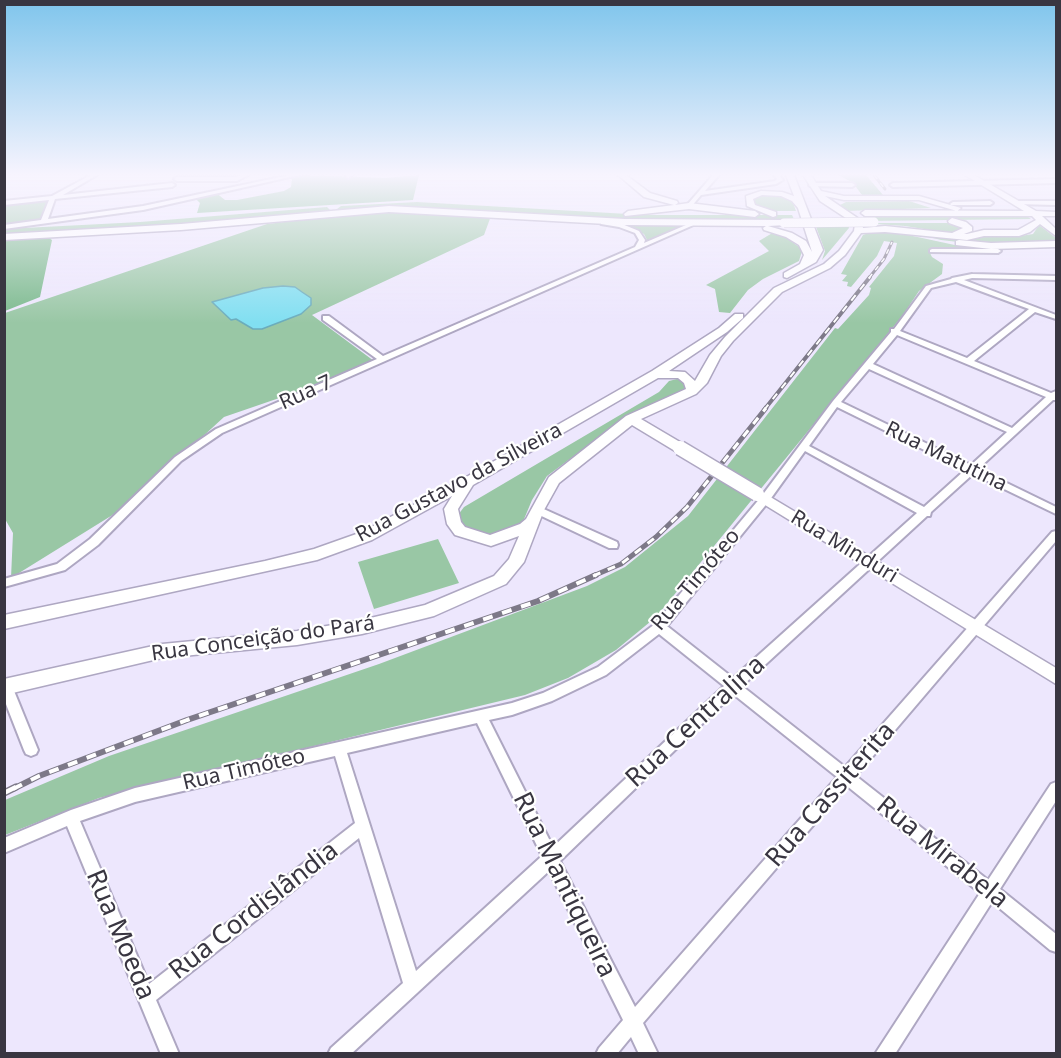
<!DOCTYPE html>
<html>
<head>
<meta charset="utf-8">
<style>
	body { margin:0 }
	#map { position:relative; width:1061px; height:1058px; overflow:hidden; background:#ede7fd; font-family:"Noto Sans",sans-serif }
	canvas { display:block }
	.frame { position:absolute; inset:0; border:6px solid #393641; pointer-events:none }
</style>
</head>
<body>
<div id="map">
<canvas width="1061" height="1058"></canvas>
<div class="frame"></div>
</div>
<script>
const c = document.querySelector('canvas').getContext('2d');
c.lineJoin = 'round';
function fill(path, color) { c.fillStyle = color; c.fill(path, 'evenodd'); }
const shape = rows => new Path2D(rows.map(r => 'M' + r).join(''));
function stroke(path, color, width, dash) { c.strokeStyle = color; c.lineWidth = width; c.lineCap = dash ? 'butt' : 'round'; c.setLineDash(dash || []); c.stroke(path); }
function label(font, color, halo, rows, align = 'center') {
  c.font = font + ' "Noto Sans",sans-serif'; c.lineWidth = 4.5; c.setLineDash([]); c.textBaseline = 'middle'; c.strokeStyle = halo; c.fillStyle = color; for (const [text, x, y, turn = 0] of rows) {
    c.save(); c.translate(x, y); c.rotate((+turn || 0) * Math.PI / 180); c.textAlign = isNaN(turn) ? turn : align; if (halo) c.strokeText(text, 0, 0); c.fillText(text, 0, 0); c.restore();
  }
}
const green = shape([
	[764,194,785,196,792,200,796,211,767,211,756,207,752,199],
	[48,199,41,219,5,224,4,205],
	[909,201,931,208,846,211,838,206,846,202],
	[417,202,646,215,792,215,795,221,687,222,337,209,341,206],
	[327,207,331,211,193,224,5,235,4,229,140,222],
	[414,212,491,216,484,235,312,315,374,361,323,383,224,417,127,506,11,578,13,533,5,519,5,313,267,224,350,214],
	[1024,214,1031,219,868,221,862,215],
	[861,223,950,223,966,229,960,232,942,232,905,226],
	[815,224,848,224,849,228,822,260,825,251],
	[627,225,683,226,648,242,644,234],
	[1039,225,1056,238,1055,242,984,245,941,240,917,234,967,239,987,234,1020,236,1033,234],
	[774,232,782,234,799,247,802,251,799,261,763,279,748,290,730,313,719,312,715,289,706,285,769,251,759,241],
	[871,232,899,233,964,247,929,251,932,257,943,264,942,274,919,291,903,315,656,617,616,650,568,678,525,695,99,798,5,835,5,800,109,756,379,664,587,586,625,567,688,516,835,328,838,329,869,295,871,288,869,287,894,256,897,243,884,241,877,256,851,287,847,286,848,282,842,281,847,275,841,274,863,235],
	[677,379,683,381,690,387,632,413,547,476,532,500,522,524,495,535,469,530,461,522,458,515,464,507,659,392,669,381],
	[438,539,459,583,374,609,358,562]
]);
const forest = shape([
	[303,175,385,178,419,175,413,200,197,213,200,203,194,197,215,192,225,200,237,200,284,191,291,187,292,178],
	[839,175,866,175,883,195,862,195,853,183],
	[49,238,52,240,40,297,5,311,5,240]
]);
const water = shape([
	[283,286,295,287,302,292,311,298,311,305,301,314,262,329,253,329,236,319,231,320,212,302,263,288,283,286]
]);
const street = shape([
	[91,175,97,175,63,195,172,183,175,185,172,187,55,199,48,219,143,206,290,175,299,175,143,210,4,229,4,225,41,220,49,200,4,205,4,201,52,196,91,175],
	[242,175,248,175,237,181,177,181,174,179,177,177,236,177,242,175],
	[346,175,352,175,348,178,346,175],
	[713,175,719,175,705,191,775,181,777,179,774,175,779,175,783,180,776,184,701,195,691,207,687,207,687,205,713,175],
	[1056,179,1056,183,893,187,890,185,893,183,1056,179],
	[812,183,852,183,855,185,852,187,810,186,809,185,812,183],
	[1017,201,1056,201,1056,205,1015,204,1015,202,1017,201],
	[953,202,990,201,993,203,990,205,951,205,950,204,953,202],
	[603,221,622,224,639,231,645,240,644,243,693,222,698,223,222,433,181,461,98,545,65,570,4,587,4,579,57,564,90,539,175,457,216,429,377,359,323,320,323,316,329,316,383,356,635,247,639,240,635,233,619,227,601,224,601,222,603,221],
	[932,249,998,249,1001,251,998,253,930,252,930,250,932,249],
	[972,274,1056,276,1056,280,972,278,964,280,1056,315,1056,319,1035,312,974,361,1051,393,1056,391,1056,400,1053,400,978,469,1056,507,1056,514,973,474,931,512,930,516,927,516,742,686,845,767,1052,532,1056,531,1056,541,856,776,988,880,1051,784,1056,782,1056,801,1000,889,1056,934,1056,952,1050,950,992,902,895,1054,875,1054,980,893,847,786,643,1023,658,1054,639,1054,631,1037,617,1054,596,1054,599,1048,623,1020,549,871,351,1054,328,1054,331,1048,403,983,359,838,156,1000,179,1054,161,1054,67,826,4,853,4,838,71,810,135,788,512,703,543,693,598,667,655,624,761,497,833,401,891,332,891,329,894,329,903,317,926,286,951,279,952,278,972,274],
	[956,282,1029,309,967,358,900,331,931,288,956,282],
	[897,335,1046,397,1012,428,873,364,897,335],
	[869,369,1007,432,971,465,841,402,869,369],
	[837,407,965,470,924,507,809,446,837,407],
	[805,451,917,513,733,678,667,626,769,501,805,451],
	[659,634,724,686,553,847,489,720,512,715,552,701,606,675,659,634],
	[733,694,837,777,635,1007,560,861,733,694],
	[477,723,542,856,416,971,347,753,477,723],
	[335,756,355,823,149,984,80,821,135,802,335,756],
	[537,506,617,542,618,545,617,548,609,548,533,512,532,510,533,508,537,506],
	[4,681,11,682,12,686,38,750,36,754,31,756,26,754,24,750,4,699,4,681]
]);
const secondary = shape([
	[618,175,626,175,650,193,677,201,678,203,675,205,689,203,755,211,759,214,755,217,689,209,625,216,624,214,628,211,674,205,644,197,618,175],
	[786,175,794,175,823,250,816,262,787,278,784,277,784,273,800,264,804,255,799,245,786,237,764,230,763,228,766,226,625,225,389,212,181,230,4,240,4,234,181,224,389,206,625,219,784,220,788,223,787,225,768,226,792,233,806,241,812,252,798,208,792,201,781,196,762,195,753,199,755,205,776,212,776,216,773,217,747,206,746,196,761,191,782,192,794,196,786,175],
	[803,175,811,175,821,191,844,196,919,196,961,208,957,211,919,200,844,200,825,196,862,221,863,228,885,226,952,233,963,228,949,223,948,221,952,218,966,222,972,227,972,231,964,234,967,234,984,230,1018,230,1036,220,1032,216,865,216,861,213,865,210,1024,211,965,175,974,175,1036,211,1056,212,1056,216,1042,216,1056,229,1056,236,1040,224,1030,232,1019,236,984,236,967,240,885,232,861,233,845,255,830,268,782,292,733,341,721,356,707,383,696,394,641,419,685,445,687,448,685,451,675,451,632,425,559,483,544,510,524,562,506,584,434,616,362,634,297,645,162,658,4,695,4,679,162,644,297,631,362,620,425,605,494,576,509,559,519,536,491,546,455,535,447,524,444,509,452,496,372,540,317,560,4,629,4,615,265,561,314,549,362,532,468,476,652,371,719,328,735,314,743,314,743,318,727,332,669,371,685,372,695,381,710,355,725,337,774,288,824,264,839,251,854,231,855,224,820,201,803,175],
	[658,378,678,378,684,383,686,389,626,416,549,477,526,519,520,524,490,535,465,527,461,522,458,509,473,485,658,378],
	[959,240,991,243,1056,241,1056,247,991,249,956,245,956,241,959,240],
	[757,489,1056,668,1056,684,752,497,750,494,757,489]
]);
const railFar4 = shape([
	[874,175,885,189],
	[869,278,884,259,892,242]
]);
const railFar3 = shape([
	[764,410,870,277]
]);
const railFar2 = shape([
	[593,576,621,564,656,537,687,507,766,408]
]);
const railFar1 = shape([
	[13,789,39,776,187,720,538,601,596,575]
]);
const rail = shape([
	[4,793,16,787]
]);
const secondaryBridgeFar1 = shape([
	[784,223,874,222]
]);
const secondaryBridge = shape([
	[680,448,757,494]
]);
const streetNames = [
	["Rua 7",306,393,-24],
	["Rua Matutina",946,457,26],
	["Rua Gustavo da Silveira",459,483,-28],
	["Rua Minduri",844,547,31],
	["Rua Timóteo",696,580,-50],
	["Rua Conceição do Pará",263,639,-8],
	["Rua Timóteo",244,770,-13]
];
const nearStreetnames = [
	["Rua Centralina",696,722,-43],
	["Rua Cassiterita",831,795,-49],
	["Rua Mirabela",942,853,39],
	["Rua Mantiqueira",564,885,64],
	["Rua Cordislândia",254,911,-38],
	["Rua Moeda",120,935,67]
];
fill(green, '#99c7a5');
fill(forest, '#7ab98c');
fill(water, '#81dff1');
stroke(water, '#6bacbc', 1.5);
stroke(street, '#aea7c2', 4);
stroke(secondary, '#aea7c2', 3);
fill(street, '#fff');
fill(secondary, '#fff');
stroke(railFar4, '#7d7988', 3);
stroke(railFar3, '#7d7988', 4);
stroke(railFar2, '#7d7988', 5);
stroke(railFar1, '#7d7988', 6);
stroke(rail, '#7d7988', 7);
stroke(railFar4, '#fff', 1.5, [5]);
stroke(railFar3, '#fff', 2, [7]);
stroke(railFar2, '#fff', 3, [8]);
stroke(railFar1, '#fff', 4, [10]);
stroke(rail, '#fff', 4.5, [14]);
stroke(secondaryBridgeFar1, '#aea7c2', 10, []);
stroke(secondaryBridge, '#aea7c2', 17, []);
stroke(secondaryBridgeFar1, '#fff', 9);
stroke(secondaryBridge, '#fff', 14);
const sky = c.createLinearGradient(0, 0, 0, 323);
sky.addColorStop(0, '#7fc5ec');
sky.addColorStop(0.54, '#f7f4fe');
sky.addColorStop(1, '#f7f4fe00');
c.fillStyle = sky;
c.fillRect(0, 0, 1061, 323);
label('21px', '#393641', '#fff', streetNames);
label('26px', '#393641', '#fff', nearStreetnames);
</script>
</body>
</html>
